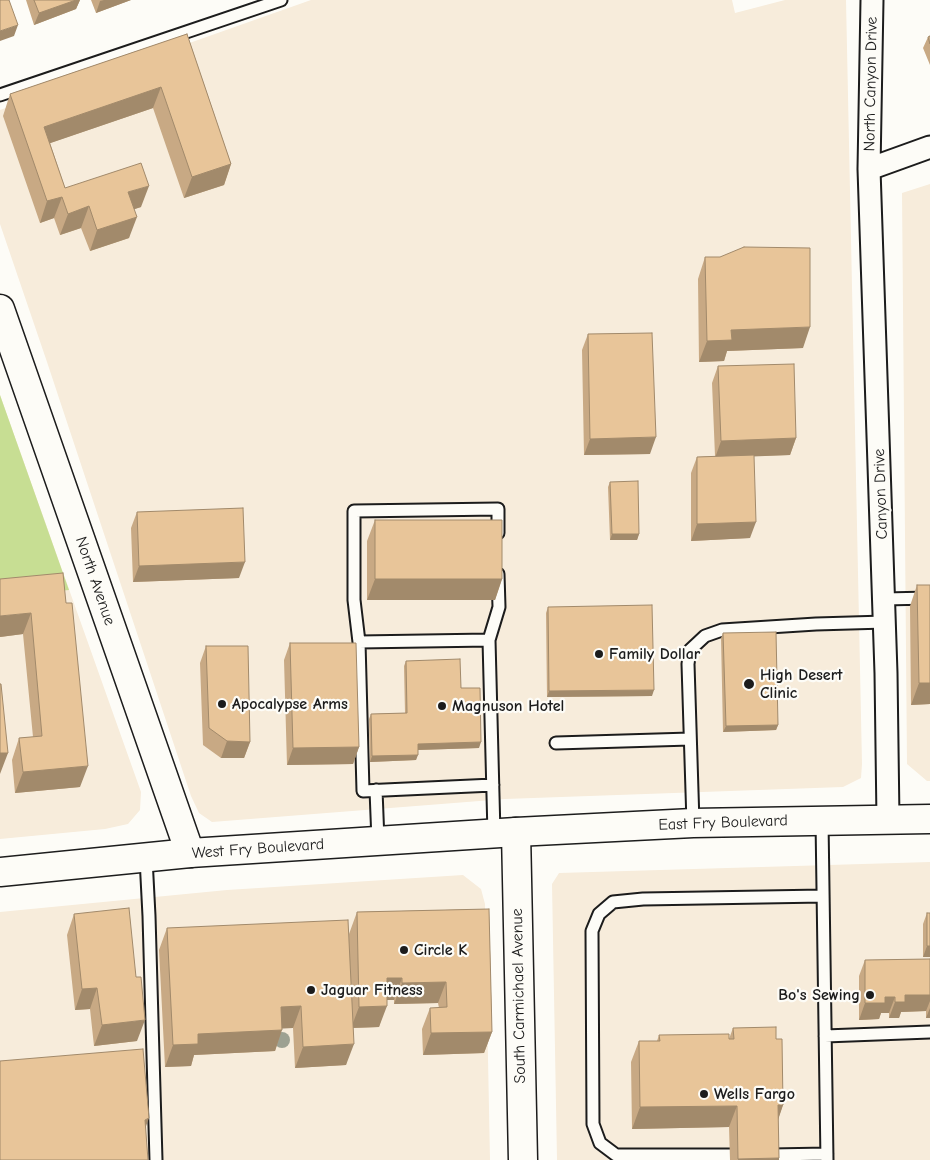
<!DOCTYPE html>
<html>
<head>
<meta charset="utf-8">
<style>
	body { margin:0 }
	canvas { display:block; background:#fdfcf7 }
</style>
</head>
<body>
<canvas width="930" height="1160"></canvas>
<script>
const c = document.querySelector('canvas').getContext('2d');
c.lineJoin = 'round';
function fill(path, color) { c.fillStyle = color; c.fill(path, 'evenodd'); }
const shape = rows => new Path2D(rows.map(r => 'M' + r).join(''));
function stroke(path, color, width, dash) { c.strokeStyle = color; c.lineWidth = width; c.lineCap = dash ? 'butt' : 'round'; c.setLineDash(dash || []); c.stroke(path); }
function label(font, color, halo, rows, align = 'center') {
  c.font = font + ' "Comic Neue",sans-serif'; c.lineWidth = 4.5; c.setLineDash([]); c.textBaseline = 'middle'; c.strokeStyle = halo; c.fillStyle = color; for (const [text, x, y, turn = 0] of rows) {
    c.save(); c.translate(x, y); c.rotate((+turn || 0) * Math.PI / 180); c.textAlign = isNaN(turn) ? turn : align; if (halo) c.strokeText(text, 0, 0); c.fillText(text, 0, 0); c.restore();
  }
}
const built = shape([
	[311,0,732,0,735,13,785,0,846,0,862,764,861,778,843,787,505,799,212,822,199,813,191,796,47,362,0,224,0,110],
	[930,184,930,781,927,781,907,764,902,193],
	[0,395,141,792,140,810,128,824,105,829,0,839],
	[930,862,930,1160,557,1160,552,884,559,873],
	[463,875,481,889,485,904,490,1160,0,1160,0,912,227,890]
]);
const green = shape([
	[0,395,69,590,0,597]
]);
const service = shape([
	[0,95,281,0],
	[884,599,930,598],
	[359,642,489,640],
	[556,743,690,739],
	[493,785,363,791,359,642,354,600,354,511,498,509,498,533],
	[376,790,378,841],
	[822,821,827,1160],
	[693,823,688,664,690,650,705,636,722,630,816,624,885,622],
	[494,834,489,640,499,607,498,574],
	[146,858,149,916,156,1160],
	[825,1036,930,1032],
	[730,1155,616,1155,600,1143,593,1124,592,931,599,914,613,902,643,899,823,896],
	[771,1155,827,1154]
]);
const minor = shape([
	[872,0,869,169,886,673,888,819],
	[869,169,930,147]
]);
const tertiary = shape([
	[0,309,190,853],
	[516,832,523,1160]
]);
const secondary = shape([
	[0,872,190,853,516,832,693,823,930,819]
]);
const trees = [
	[282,1040]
];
const wall = shape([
	[26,0,80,0,76,9,34,25],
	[91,0,131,0,96,13],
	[187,34,231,164,224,185,184,198,153,108,50,143,65,188,141,207,134,209,129,238,90,251,81,228,60,235,54,218,40,223,3,116,10,94],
	[930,36,930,65,923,48,928,37],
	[705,257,803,348,727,351,724,361,699,362,698,279],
	[588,334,650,454,584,455,582,350],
	[718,366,796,438,790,455,754,456,750,538,691,541,691,473,697,457,715,456,712,383],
	[610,482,639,534,637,540,610,540,608,487],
	[137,512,239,578,133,582,131,528],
	[375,520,502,579,495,600,367,600,367,541],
	[63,573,80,787,15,793,12,760,19,738,33,737,23,634,0,637],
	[917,585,930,585,930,704,911,705,910,606],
	[548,607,652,696,547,697,546,613],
	[723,633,778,725,776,730,723,732,721,638],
	[290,643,359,747,353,764,287,765,284,660],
	[206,646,250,742,244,758,221,758,203,745,200,663],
	[406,661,461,688,479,748,418,750,416,760,370,762,369,719,371,714,405,713,404,666],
	[489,909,492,1032,484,1053,423,1055,422,1029,430,1008,439,1008,438,1003,394,1004,394,1000,387,1000,379,1027,353,1028,346,1065,295,1068,293,1028,282,1028,275,1051,194,1055,191,1066,165,1067,159,950,167,928,349,954,349,934,357,912],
	[927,913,930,957,923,957,923,924],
	[74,914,137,1041,94,1046,90,1009,75,1010,67,935],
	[930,959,930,1018,926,1018,926,1011,901,1012,899,1018,889,1018,889,1013,881,1013,879,1019,859,1020,859,976,865,960],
	[733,1028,776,1039,783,1105,778,1119,779,1160,730,1160,729,1127,632,1129,631,1062,639,1041,657,1041,659,1035,729,1039]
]);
const shadedWall = shape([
	[76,0,80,0,76,9,34,25,39,13],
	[104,0,131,0,96,13,100,1],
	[18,25,14,36,0,41,0,31],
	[161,87,153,108,36,148,44,127],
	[231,164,224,185,184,198,192,177],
	[149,186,141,207,120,214,128,192],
	[62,197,54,218,40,223,47,201],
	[89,206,81,228,60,235,68,214],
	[137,217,129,238,90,251,97,230],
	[810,327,803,348,727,351,724,361,699,362,707,341,731,330],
	[656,437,650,454,584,455,590,439],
	[796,438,790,455,715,458,721,441],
	[756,522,750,538,691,541,697,524],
	[612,534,639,534,637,540,610,540],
	[245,562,239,578,133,582,139,566],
	[375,579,502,579,495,600,367,600],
	[31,613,23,634,0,637,0,616],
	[919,683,930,683,930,704,911,705],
	[654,690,652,696,547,697,549,691],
	[778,725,776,730,723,732,726,726],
	[227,741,250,742,244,758,221,758],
	[481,742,479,748,416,750,418,744],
	[359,747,353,764,287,765,293,748],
	[0,753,8,753,0,774],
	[418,755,416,760,370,762,372,756],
	[88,766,80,787,15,793,23,772],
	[927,946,930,946,930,957,923,957],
	[387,978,402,978,394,1000,379,1000],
	[446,982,438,1003,394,1004,402,983],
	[97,988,90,1009,75,1010,82,989],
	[905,995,930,995,930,1001,926,1011,901,1012,899,1018,889,1018,895,1002],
	[885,997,895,997,889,1013,881,1013,879,1019,859,1020,865,1003],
	[301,1006,293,1028,274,1029,281,1007],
	[387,1006,379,1027,351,1028,359,1007],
	[930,1008,930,1018,926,1018],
	[145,1020,137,1041,94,1046,102,1025],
	[282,1030,275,1051,194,1055,191,1066,165,1067,173,1045,198,1034],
	[492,1032,484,1053,423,1055,431,1033],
	[354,1044,346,1065,295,1068,303,1047],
	[778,1105,783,1105,776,1126],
	[737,1106,729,1127,632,1129,640,1107],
	[149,1118,141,1140,145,1120],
	[779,1158,779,1160,738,1160,738,1159]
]);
const building = shape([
	[0,0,9,0,18,25,0,31,0,0],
	[34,0,76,0,39,13,34,0],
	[187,34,231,164,192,177,161,87,44,127,65,188,141,163,149,186,128,192,137,217,97,230,89,206,68,214,62,197,47,201,10,94,187,34],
	[930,36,930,44,928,37,930,36],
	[744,247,810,248,810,327,731,330,732,340,707,341,705,257,720,257,744,247],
	[652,333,656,437,590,439,588,334,652,333],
	[794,364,796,438,721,441,718,366,794,364],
	[754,455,756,522,697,524,697,457,754,455],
	[638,481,639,534,612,534,610,482,638,481],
	[243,508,245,562,139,566,137,512,243,508],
	[375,520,502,520,502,579,375,579,375,520],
	[63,573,66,603,72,603,88,766,23,772,19,738,42,736,31,613,0,616,0,579,63,573],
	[917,585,930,585,930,683,919,683,917,585],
	[652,605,654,690,549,691,548,607,652,605],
	[776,632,778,725,726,726,723,633,776,632],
	[290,643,356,643,359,747,293,748,290,643],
	[206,646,248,646,250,742,227,741,209,728,206,646],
	[460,659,461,688,480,688,481,742,418,744,418,755,372,756,371,714,407,713,406,661,460,659],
	[0,684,1,684,8,753,0,753,0,684],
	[129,908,136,977,141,977,145,1020,102,1025,97,988,82,989,74,914,129,908],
	[489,909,492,1032,431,1033,430,1008,447,1007,446,982,402,983,402,978,387,978,387,1006,359,1007,357,912,489,909],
	[927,913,930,913,930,946,927,946,927,913],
	[348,920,354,1044,303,1047,301,1006,281,1007,282,1030,198,1034,198,1044,173,1045,167,928,348,920],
	[930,959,930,995,905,995,905,1002,895,1002,895,997,885,997,885,1003,865,1003,865,960,930,959],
	[776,1027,776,1039,782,1039,783,1105,778,1105,779,1158,738,1159,737,1106,640,1107,639,1041,660,1041,659,1035,729,1034,729,1039,734,1039,733,1028,776,1027],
	[143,1049,149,1118,145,1120,148,1160,0,1160,0,1061,143,1049]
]);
const markers = [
	[599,654,5,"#1c1c1c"],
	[749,684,6,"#1c1c1c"],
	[222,704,5,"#1c1c1c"],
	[442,706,5,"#1c1c1c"],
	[404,950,5,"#1c1c1c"],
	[311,990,5,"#1c1c1c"],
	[870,995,5,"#1c1c1c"],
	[704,1094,5,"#1c1c1c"]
];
const streetNames = [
	["North Canyon Drive",871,84,-89],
	["Canyon Drive",881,494,-92],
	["North Avenue",95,581,71],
	["East Fry Boulevard",723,823,-2],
	["West Fry Boulevard",258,849,-4],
	["South Carmichael Avenue",519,996,-91]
];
const poiNames = [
	["Family Dollar",609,654],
	["High Desert",760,675],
	["Clinic",760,693],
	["Apocalypse Arms",232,704],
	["Magnuson Hotel",452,706],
	["Circle K",414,950],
	["Jaguar Fitness",321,990],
	["Bo's Sewing",860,995,"right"],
	["Wells Fargo",714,1094]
];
fill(built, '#f7ecdb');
fill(green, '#c7de93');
stroke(service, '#1c1c1c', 15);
stroke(minor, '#1c1c1c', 25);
stroke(tertiary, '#1c1c1c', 31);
stroke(secondary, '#1c1c1c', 31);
stroke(service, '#fdfcf7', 11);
stroke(minor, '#fdfcf7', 21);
stroke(tertiary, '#fdfcf7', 28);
stroke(secondary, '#fdfcf7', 28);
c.fillStyle = '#9da192';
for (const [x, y] of trees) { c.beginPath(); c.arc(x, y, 8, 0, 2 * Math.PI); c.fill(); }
fill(wall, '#c8a984');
fill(shadedWall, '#a28a6b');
fill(building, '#e8c599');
stroke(building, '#a28a6b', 1);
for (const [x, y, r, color] of markers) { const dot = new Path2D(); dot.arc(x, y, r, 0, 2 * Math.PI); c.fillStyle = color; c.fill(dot); stroke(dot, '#fdfcf7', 2); }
label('16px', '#1c1c1c', '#fdfcf7', streetNames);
label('bold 16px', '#1c1c1c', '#fdfcf7', poiNames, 'left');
</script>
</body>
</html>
